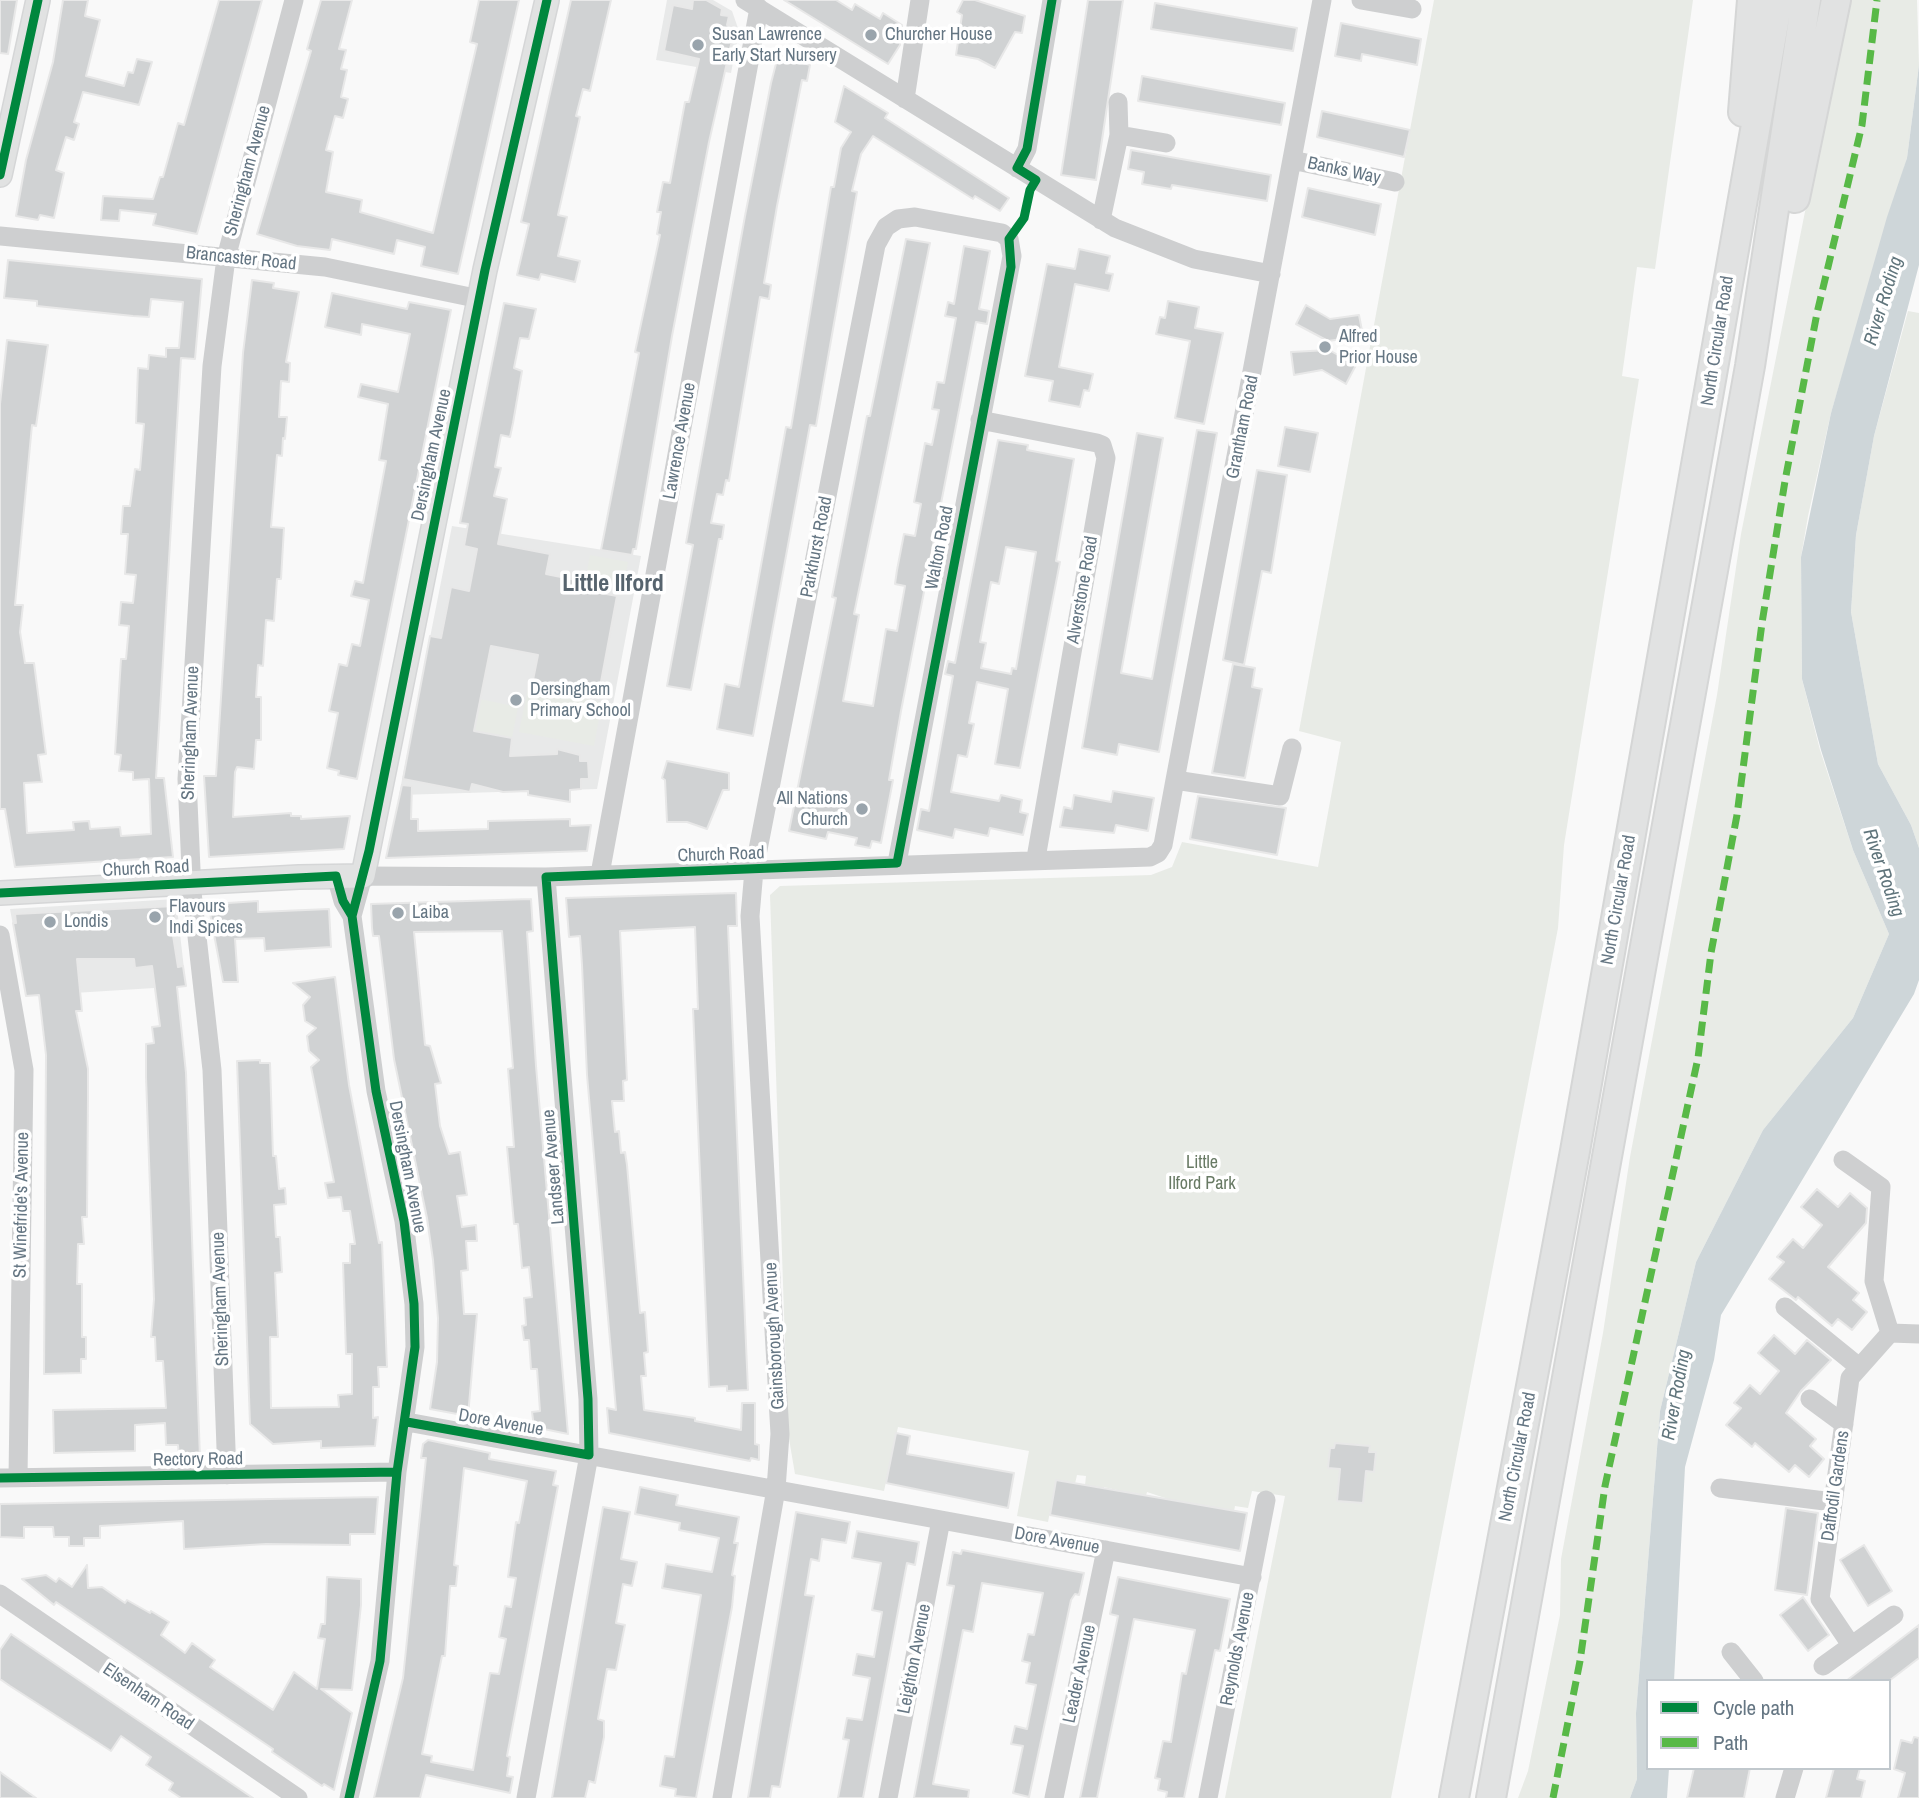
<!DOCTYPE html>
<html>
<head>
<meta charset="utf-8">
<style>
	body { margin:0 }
	#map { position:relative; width:1919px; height:1798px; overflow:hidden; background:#f9f9f9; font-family:"Archivo Narrow",sans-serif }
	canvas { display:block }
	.legend { position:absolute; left:1646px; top:1679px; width:245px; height:91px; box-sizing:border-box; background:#fff; border:2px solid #c1c8cd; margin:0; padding:9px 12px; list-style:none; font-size:21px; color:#657683 }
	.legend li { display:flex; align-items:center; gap:14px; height:35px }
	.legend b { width:35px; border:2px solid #c1c8cd }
</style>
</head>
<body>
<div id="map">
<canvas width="1919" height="1798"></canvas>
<ul class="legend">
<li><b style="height:9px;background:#00873e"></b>Cycle path</li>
<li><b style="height:9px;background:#58b947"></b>Path</li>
</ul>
</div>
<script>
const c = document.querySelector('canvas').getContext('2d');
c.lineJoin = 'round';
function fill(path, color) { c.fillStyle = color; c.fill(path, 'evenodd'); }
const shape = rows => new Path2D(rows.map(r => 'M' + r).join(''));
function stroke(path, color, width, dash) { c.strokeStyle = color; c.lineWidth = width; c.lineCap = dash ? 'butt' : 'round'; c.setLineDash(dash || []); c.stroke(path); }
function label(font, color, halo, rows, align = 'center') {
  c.font = font + ' "Archivo Narrow",sans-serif'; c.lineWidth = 7; c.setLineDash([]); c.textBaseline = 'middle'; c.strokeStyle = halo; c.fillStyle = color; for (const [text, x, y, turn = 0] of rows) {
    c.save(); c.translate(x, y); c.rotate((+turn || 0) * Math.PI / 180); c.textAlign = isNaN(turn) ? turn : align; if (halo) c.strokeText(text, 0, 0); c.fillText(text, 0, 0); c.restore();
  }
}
const built = shape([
	[667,0,713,0,732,11,739,31,731,73,656,60],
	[452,526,641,556,597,789,399,795],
	[176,899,186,986,26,996,10,909]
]);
const green = shape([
	[1434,0,1693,0,1655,269,1637,267,1622,376,1639,379,1564,845,1558,928,1391,1798,1225,1798,1285,1496,1252,1491,1248,1508,1235,1506,1231,1527,1210,1506,1201,1505,1200,1513,1172,1500,1169,1515,1162,1514,1165,1498,1147,1492,1142,1510,1134,1502,1135,1493,1126,1492,1118,1506,1121,1491,1104,1487,1101,1503,1085,1485,1086,1476,1077,1475,1074,1488,1056,1481,1048,1522,1017,1516,1029,1451,898,1427,884,1491,795,1474,788,1433,770,895,780,886,1151,875,1172,867,1182,842,1318,867,1341,742,1299,731],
	[1847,0,1917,0,1919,65,1907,158,1831,413,1808,516,1801,557,1802,679,1820,750,1853,850,1889,934,1853,1018,1763,1130,1696,1262,1660,1411,1636,1713,1637,1779,1630,1798,1518,1798,1528,1771,1560,1615,1561,1559,1603,1333,1630,1157,1717,695,1741,534],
	[1908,311,1919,313,1919,848,1911,825,1878,764,1851,612,1856,535,1874,436],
	[590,555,628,562,624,584,586,577],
	[528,688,602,702,594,746,519,732],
	[480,699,518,707,512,738,474,731]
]);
const water = shape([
	[1919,65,1919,265,1874,436,1856,535,1851,612,1878,764,1911,825,1919,848,1919,980,1914,994,1721,1315,1714,1360,1685,1467,1674,1681,1648,1681,1648,1768,1669,1768,1667,1798,1630,1798,1637,1779,1636,1713,1660,1411,1696,1262,1763,1130,1853,1018,1889,934,1853,850,1821,750,1802,679,1801,557,1831,413,1887,217,1907,158]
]);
const building = shape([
	[0,0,17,0,8,54,0,53,0,0],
	[63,0,88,0,85,16,100,20,86,76,124,86,128,72,133,73,137,59,152,62,139,105,83,92,74,122,79,124,74,140,66,137,56,170,64,173,54,218,40,215,38,220,16,216,26,160,53,62,63,0],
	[219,0,262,0,197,234,153,225,156,214,120,210,119,221,101,220,103,196,153,199,160,177,163,177,178,123,184,125,219,0],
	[321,0,352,0,339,49,346,50,341,69,347,70,341,97,348,99,343,118,335,116,326,150,333,152,326,192,362,200,360,212,433,233,477,44,470,42,479,0,519,0,458,274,421,266,425,247,397,240,394,254,332,239,330,250,297,246,257,234,311,51,307,49,321,0],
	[571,0,611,0,590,91,583,89,576,116,580,117,558,215,567,217,558,256,580,261,575,282,541,274,539,280,517,275,529,224,521,222,571,0],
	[693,0,706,0,722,9,721,15,729,16,727,25,735,27,709,142,672,336,636,549,633,549,632,555,601,550,639,353,635,352,660,235,657,234,661,212,657,212,663,182,670,183,685,102,689,102,699,59,664,51,673,5,692,9,693,0],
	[784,0,836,0,852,10,855,4,880,19,883,13,902,25,900,45,888,64,784,0],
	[963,0,975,0,1025,16,1022,33,1015,32,995,68,978,59,956,55,962,15,957,12,963,0],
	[1088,0,1123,0,1096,180,1061,175,1088,0],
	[1155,3,1297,28,1293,51,1151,29,1155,3],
	[1341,23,1421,39,1417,65,1362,54,1361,61,1335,56,1341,23],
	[782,53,801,57,800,62,810,65,807,81,802,80,777,206,764,283,771,285,769,299,760,297,729,481,726,480,723,495,717,494,711,523,724,525,722,539,719,539,691,690,667,686,693,545,686,543,745,216,771,83,778,56,781,56,782,53],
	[1142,76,1285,103,1281,125,1138,101,1142,76],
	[844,86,888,113,885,118,1009,198,1000,211,975,196,973,199,873,136,861,154,852,191,857,192,816,426,810,425,753,736,717,729,725,684,739,687,786,427,791,428,831,187,834,187,841,148,851,132,835,122,844,86],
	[1322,111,1410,130,1404,157,1317,137,1322,111],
	[1131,150,1271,175,1267,201,1172,185,1171,189,1142,184,1144,172,1128,169,1131,150],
	[1308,188,1381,204,1375,235,1302,217,1308,188],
	[906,239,930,243,854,614,859,615,843,701,873,706,886,629,897,631,905,586,895,584,897,570,904,534,915,536,921,504,914,502,925,443,932,445,939,410,932,409,937,382,944,383,956,318,945,316,948,302,954,304,964,246,990,251,979,309,989,311,987,324,976,322,901,711,889,780,893,780,881,843,872,841,870,848,855,845,857,838,828,832,826,839,789,831,836,598,832,597,867,416,870,416,906,239],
	[1079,249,1110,256,1106,273,1113,274,1109,291,1075,284,1059,367,1093,374,1089,391,1084,390,1080,407,1049,401,1053,381,1025,376,1047,264,1075,269,1079,249],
	[8,260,202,279,195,359,181,358,156,778,164,778,173,857,15,867,5,809,0,809,0,404,7,340,48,345,36,426,32,425,15,605,23,605,20,632,25,663,34,663,46,754,38,755,42,782,24,783,27,833,74,830,73,822,89,821,90,829,120,827,121,836,151,834,149,779,133,780,133,772,119,771,121,755,115,754,121,659,126,659,129,626,119,625,121,602,133,603,136,575,125,574,128,534,121,534,123,506,130,506,135,469,140,470,144,424,136,423,138,368,148,369,149,355,166,357,166,348,179,348,183,302,151,299,149,317,133,316,37,306,37,301,4,298,8,260],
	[252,280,274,283,273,288,299,292,286,362,290,363,289,382,281,381,279,417,287,417,285,439,283,438,282,456,277,455,271,527,284,528,281,579,277,579,274,621,266,620,263,666,258,665,256,697,261,697,261,740,256,740,254,769,237,767,235,772,233,817,291,813,291,816,301,816,301,819,350,816,344,849,209,857,204,776,216,776,243,353,252,280],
	[332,293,407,309,409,302,451,310,357,779,338,775,339,771,327,768,338,713,329,711,339,664,347,666,352,644,360,646,369,600,351,596,355,581,363,583,386,461,379,460,388,404,358,397,361,384,398,392,410,334,362,324,361,335,325,327,332,293],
	[1168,301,1199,307,1195,328,1223,333,1204,424,1175,418,1190,341,1156,334,1160,317,1165,318,1168,301],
	[504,303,536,309,529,339,520,338,514,368,522,371,513,423,510,437,501,435,495,467,501,468,494,496,507,499,498,544,550,554,546,574,581,581,580,589,617,596,598,698,532,685,538,655,491,646,474,731,512,738,510,756,557,754,557,749,580,755,580,761,588,761,589,779,581,779,581,789,570,790,570,802,528,795,528,791,503,792,472,784,470,792,403,779,430,636,441,638,451,587,469,591,477,549,464,546,468,524,460,523,504,303],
	[1306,305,1330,319,1359,315,1363,336,1328,341,1296,324,1306,305],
	[1329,350,1356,365,1346,384,1322,370,1294,375,1291,352,1329,350],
	[1285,427,1318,433,1310,472,1278,466,1285,427],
	[1197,430,1217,433,1159,752,1119,744,1117,755,1082,748,1137,433,1163,438,1121,673,1152,679,1197,430],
	[998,440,1028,445,1027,450,1074,459,1056,561,1060,562,1020,768,995,764,1008,689,977,682,969,723,974,724,967,757,958,755,951,792,999,801,1001,795,1022,800,1020,812,1028,814,1023,835,990,828,988,836,955,829,953,838,917,830,921,809,929,811,953,676,945,674,948,661,955,663,998,440],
	[1006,547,1036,552,1016,669,1012,668,1011,674,981,668,986,643,980,642,991,582,999,584,1006,547],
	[1257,470,1287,475,1271,573,1262,571,1244,665,1223,660,1257,470],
	[1233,664,1255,668,1252,687,1262,689,1245,778,1212,773,1233,664],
	[667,761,729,773,729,790,723,790,707,829,687,822,667,822,665,780,662,778,667,761],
	[402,785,412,786,411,819,418,819,418,831,488,829,488,821,570,819,570,826,591,825,587,851,386,858,402,785],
	[1113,791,1154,798,1148,831,1116,825,1114,833,1060,827,1064,807,1072,809,1074,795,1111,802,1113,791],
	[1198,796,1286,808,1277,855,1190,839,1198,796],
	[736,893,737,926,728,926,748,1390,727,1391,727,1386,709,1387,693,1009,698,1009,695,927,620,931,627,1080,623,1081,624,1101,612,1101,615,1132,619,1131,621,1153,625,1152,627,1165,640,1313,645,1312,648,1352,644,1353,646,1376,641,1376,644,1410,695,1418,695,1421,741,1430,742,1403,755,1403,755,1444,759,1445,759,1460,751,1458,750,1461,609,1433,607,1408,616,1410,587,1075,582,965,580,936,569,937,566,898,736,893],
	[531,899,533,931,527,932,536,1066,568,1434,534,1427,532,1412,540,1411,537,1369,531,1369,529,1340,524,1340,522,1326,526,1325,524,1298,532,1297,529,1267,522,1268,518,1224,514,1224,507,1147,514,1147,508,1069,513,1068,502,931,414,932,425,1045,430,1046,441,1083,435,1084,440,1126,449,1154,460,1152,467,1195,457,1196,462,1227,476,1225,477,1241,466,1241,468,1270,461,1271,464,1314,477,1314,468,1416,430,1409,437,1362,438,1318,433,1260,427,1218,394,1059,379,936,373,936,372,928,371,904,531,899],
	[258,901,258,912,329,909,331,947,265,951,264,938,235,939,238,982,223,982,210,913,214,913,213,904,258,901],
	[175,906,176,929,172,929,178,967,183,966,186,986,177,987,186,1073,200,1458,179,1458,178,1445,166,1445,165,1423,135,1425,135,1451,54,1453,53,1410,166,1408,163,1361,156,1361,155,1337,151,1337,154,1299,146,1077,146,1044,154,1043,152,1027,160,1026,152,966,135,968,134,959,77,959,82,1011,76,1011,88,1069,88,1097,87,1217,82,1217,84,1244,78,1244,77,1284,82,1284,82,1337,86,1337,86,1359,81,1359,81,1373,44,1374,46,1055,39,995,26,996,13,923,16,923,15,914,175,906],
	[335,977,349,1085,379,1243,382,1242,387,1367,378,1367,379,1387,373,1387,373,1418,378,1417,375,1446,321,1448,321,1441,273,1444,250,1424,237,1061,260,1060,260,1063,270,1063,273,1156,276,1156,279,1189,285,1188,286,1204,274,1205,276,1237,280,1237,282,1272,275,1273,278,1337,270,1337,271,1408,339,1407,338,1395,352,1394,352,1354,346,1354,343,1263,350,1263,350,1244,355,1244,350,1211,343,1211,341,1197,328,1198,325,1183,334,1182,311,1067,319,1060,309,1051,307,1036,316,1028,305,1021,303,1005,310,997,293,983,335,977],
	[1817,1189,1838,1207,1850,1193,1867,1208,1866,1223,1828,1267,1859,1293,1853,1300,1867,1312,1852,1330,1838,1319,1832,1326,1798,1297,1796,1300,1769,1279,1784,1262,1777,1257,1793,1239,1803,1248,1822,1225,1801,1207,1817,1189],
	[1774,1335,1795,1354,1807,1340,1831,1360,1801,1391,1786,1413,1816,1439,1810,1446,1824,1459,1809,1477,1795,1465,1789,1472,1755,1443,1752,1447,1726,1425,1741,1408,1734,1403,1750,1385,1760,1394,1779,1371,1758,1353,1774,1335],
	[896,1433,910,1436,907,1454,1014,1473,1008,1508,886,1483,896,1433],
	[428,1440,490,1453,489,1459,556,1471,553,1485,558,1486,507,1756,510,1757,507,1776,513,1777,510,1793,426,1775,420,1798,374,1798,403,1678,426,1458,421,1458,423,1444,428,1440],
	[464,1468,527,1481,519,1523,516,1522,508,1577,516,1578,511,1607,505,1606,499,1637,506,1639,499,1674,490,1673,473,1770,431,1762,432,1756,422,1754,442,1656,445,1656,450,1586,456,1586,458,1566,454,1565,464,1468],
	[1335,1443,1370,1446,1369,1452,1376,1452,1374,1472,1366,1471,1363,1503,1337,1501,1340,1469,1328,1468,1330,1448,1334,1448,1335,1443],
	[1056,1480,1247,1513,1240,1551,1050,1515,1056,1480],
	[640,1487,678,1495,676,1505,739,1517,734,1543,738,1543,732,1575,735,1576,732,1607,696,1798,675,1796,676,1789,660,1786,665,1756,674,1757,701,1595,662,1588,666,1564,712,1572,719,1538,679,1530,680,1523,635,1514,640,1487],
	[378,1497,375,1534,350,1534,350,1545,266,1544,184,1549,183,1521,100,1526,100,1538,84,1538,84,1546,69,1546,69,1537,54,1537,53,1527,24,1527,24,1538,0,1537,0,1504,378,1497],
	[603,1507,630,1512,621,1559,637,1562,632,1586,623,1584,616,1623,625,1625,616,1670,607,1669,598,1719,604,1721,604,1737,595,1783,589,1781,585,1798,552,1798,603,1507],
	[1786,1508,1818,1513,1807,1595,1775,1590,1786,1508],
	[796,1512,850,1522,846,1543,822,1539,819,1561,811,1559,805,1595,814,1596,780,1787,772,1786,770,1798,748,1798,796,1512],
	[857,1531,919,1542,915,1565,907,1563,863,1798,838,1798,849,1740,843,1739,847,1718,862,1720,870,1678,853,1675,857,1654,874,1657,882,1612,872,1610,881,1563,852,1558,857,1531],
	[1864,1545,1892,1591,1868,1606,1840,1560,1864,1545],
	[962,1550,1084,1573,1079,1595,1075,1594,1071,1600,1029,1797,1013,1793,1023,1746,1011,1744,1015,1726,1027,1729,1036,1685,1026,1683,1030,1663,1022,1661,1028,1634,1034,1635,1043,1593,982,1583,973,1632,963,1630,933,1784,969,1790,968,1798,914,1798,954,1586,947,1585,953,1552,961,1554,962,1550],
	[87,1565,88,1588,102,1587,125,1603,127,1600,150,1613,151,1611,169,1622,161,1635,185,1653,192,1643,215,1660,210,1667,273,1710,294,1672,317,1689,325,1639,318,1638,321,1624,325,1624,327,1577,361,1579,361,1605,352,1690,321,1689,352,1713,334,1790,324,1784,322,1786,272,1752,273,1749,56,1602,54,1605,22,1579,46,1575,56,1582,59,1578,72,1587,87,1565],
	[1118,1577,1230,1599,1220,1651,1215,1650,1184,1798,1166,1798,1167,1792,1158,1790,1160,1779,1155,1778,1163,1741,1171,1742,1182,1673,1186,1674,1195,1630,1134,1619,1097,1798,1080,1798,1118,1616,1110,1614,1118,1577],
	[1803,1597,1829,1635,1808,1651,1780,1615,1803,1597],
	[1919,1625,1919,1658,1889,1681,1846,1681,1919,1625],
	[11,1634,219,1775,253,1798,181,1798,169,1790,173,1783,146,1765,151,1757,121,1736,111,1751,10,1686,0,1679,0,1650,11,1634],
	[1914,1737,1919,1738,1919,1798,1898,1798,1905,1773,1894,1769,1901,1740,1912,1743,1914,1737],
	[1694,1768,1750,1768,1744,1798,1687,1798,1694,1768],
	[1834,1768,1860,1768,1857,1779,1865,1781,1861,1798,1826,1798,1834,1768],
	[0,1772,36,1798,0,1798,0,1772]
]);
const minor = shape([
	[745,0,1115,228,1194,259,1271,274],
	[1361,0,1412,9],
	[905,99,920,0],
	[1119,135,1166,143],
	[1292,160,1395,182],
	[1017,168,1027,149,1052,0],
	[1101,220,1119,135,1118,102],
	[0,236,325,267,480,299],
	[980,420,1097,443,1102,445,1106,458,1036,858],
	[1175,780,1280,796,1292,748],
	[600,874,759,8],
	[336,876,343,901,352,916,376,1091,404,1221,414,1304,415,1347,397,1472,380,1661,349,1798],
	[352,916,363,876,546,877,1150,857,1158,853,1163,845,1175,780,1322,0],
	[0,935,24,1070,18,1477],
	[1843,1160,1881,1187,1874,1281,1890,1333],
	[1785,1307,1859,1367],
	[1810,1399,1844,1424],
	[407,1422,1252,1577],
	[227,1475,212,1070,192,892,187,779,212,366,226,258,294,0],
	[0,1478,397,1472],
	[1720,1488,1833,1502],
	[0,1594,298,1798],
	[1851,1645,1820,1599,1850,1378,1890,1333,1919,1334],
	[1731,1652,1754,1681],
	[1823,1666,1894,1615],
	[526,1798,589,1455,588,1399,546,877],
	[722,1798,776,1489,780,1434,750,916,754,870,876,245,886,227,898,219,915,217,1002,233,1009,239,1012,256,897,863],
	[888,1798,941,1520],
	[1054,1798,1106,1550],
	[1208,1798,1266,1500],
	[1785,1798,1794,1768]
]);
const major = shape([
	[0,175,38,0],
	[0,893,299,877,363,876,485,270,547,0]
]);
const highway = shape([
	[1743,112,1752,0],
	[1795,198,1836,0],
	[1454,1798,1575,1151,1778,0],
	[1491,1798,1750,366,1806,0]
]);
const quiet = shape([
	[1553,1798,1580,1661,1605,1486,1698,1058,1711,953,1737,815,1762,623,1785,481,1817,313,1862,125,1877,0]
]);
const cycleway = shape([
	[0,175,38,0],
	[0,893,336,876,343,901,352,916,376,1091,404,1221,414,1304,415,1347,397,1472,380,1661,349,1798],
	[352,916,369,851,485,270,547,0],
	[407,1422,589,1455,588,1399,546,877,897,863,1011,267,1009,239,1024,218,1030,190,1036,180,1017,168,1027,149,1052,0],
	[0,1478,397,1472]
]);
const markers = [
	[871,35,7,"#99a4ac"],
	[698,45,7,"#99a4ac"],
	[1325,347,7,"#99a4ac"],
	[516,700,7,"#99a4ac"],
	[862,809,7,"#99a4ac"],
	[398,913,7,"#99a4ac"],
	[155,917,7,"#99a4ac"],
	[50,922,7,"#99a4ac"]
];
const poiNames = [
	["Susan Lawrence",712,35],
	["Early Start Nursery",712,56],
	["Churcher House",885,35],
	["Alfred",1339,337],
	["Prior House",1339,358],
	["Dersingham",530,690],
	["Primary School",530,711],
	["All Nations",848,799,"right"],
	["Church",848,820,"right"],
	["Flavours",169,907],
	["Indi Spices",169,928],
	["Laiba",412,913],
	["Londis",64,922]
];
const streetNames = [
	["Sheringham Avenue",248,171,-75],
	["Banks Way",1344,171,12],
	["Brancaster Road",241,259,6],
	["North Circular Road",1718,341,-81],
	["Grantham Road",1243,427,-79],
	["Lawrence Avenue",680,441,-80],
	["Dersingham Avenue",432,455,-78],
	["Parkhurst Road",817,547,-79],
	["Walton Road",940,548,-79],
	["Alverstone Road",1083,590,-80],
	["Sheringham Avenue",191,733,-88],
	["Church Road",721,855,-2],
	["Church Road",146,869,-3],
	["North Circular Road",1619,900,-80],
	["Dersingham Avenue",407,1167,79],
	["Landseer Avenue",554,1167,-95],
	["St Winefride's Avenue",22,1205,-89],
	["Sheringham Avenue",221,1299,-92],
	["Gainsborough Avenue",775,1336,-93],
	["Dore Avenue",501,1423,10],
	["North Circular Road",1518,1457,-79],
	["Rectory Road",198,1460,-1],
	["Daffodil Gardens",1836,1486,-82],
	["Dore Avenue",1057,1541,10],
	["Reynolds Avenue",1238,1649,-79],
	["Leighton Avenue",915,1659,-79],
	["Leader Avenue",1080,1674,-78],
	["Elsenham Road",148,1697,34]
];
const parkNames = [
	["Little",1202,1163],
	["Ilford Park",1202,1184]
];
const waterNames = [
	["River Roding",1884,301,-73],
	["River Roding",1883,873,71],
	["River Roding",1677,1395,-80]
];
const districtNames = [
	["Little Ilford",613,585]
];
fill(built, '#e8e9e9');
fill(green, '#e8ebe6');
fill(water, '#ced6d9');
fill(building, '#d0d2d3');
stroke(building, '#e8e8e8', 2);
stroke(major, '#d5d6d7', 26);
stroke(highway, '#d5d6d6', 32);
stroke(minor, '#cecfd0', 19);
stroke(major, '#e1e2e2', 23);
stroke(highway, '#e1e2e2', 28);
stroke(quiet, '#58b947', 7, [14, 7]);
stroke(cycleway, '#00873e', 9);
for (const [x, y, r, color] of markers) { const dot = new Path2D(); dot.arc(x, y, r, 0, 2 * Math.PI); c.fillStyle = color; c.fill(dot); stroke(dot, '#fff', 2.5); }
label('18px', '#657683', '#fff', poiNames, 'left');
label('18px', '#657683', '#fff', streetNames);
label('18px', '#687a64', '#fff', parkNames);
label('italic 19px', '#60757c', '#fff', waterNames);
label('bold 24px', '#57646e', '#fff', districtNames);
</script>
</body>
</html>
